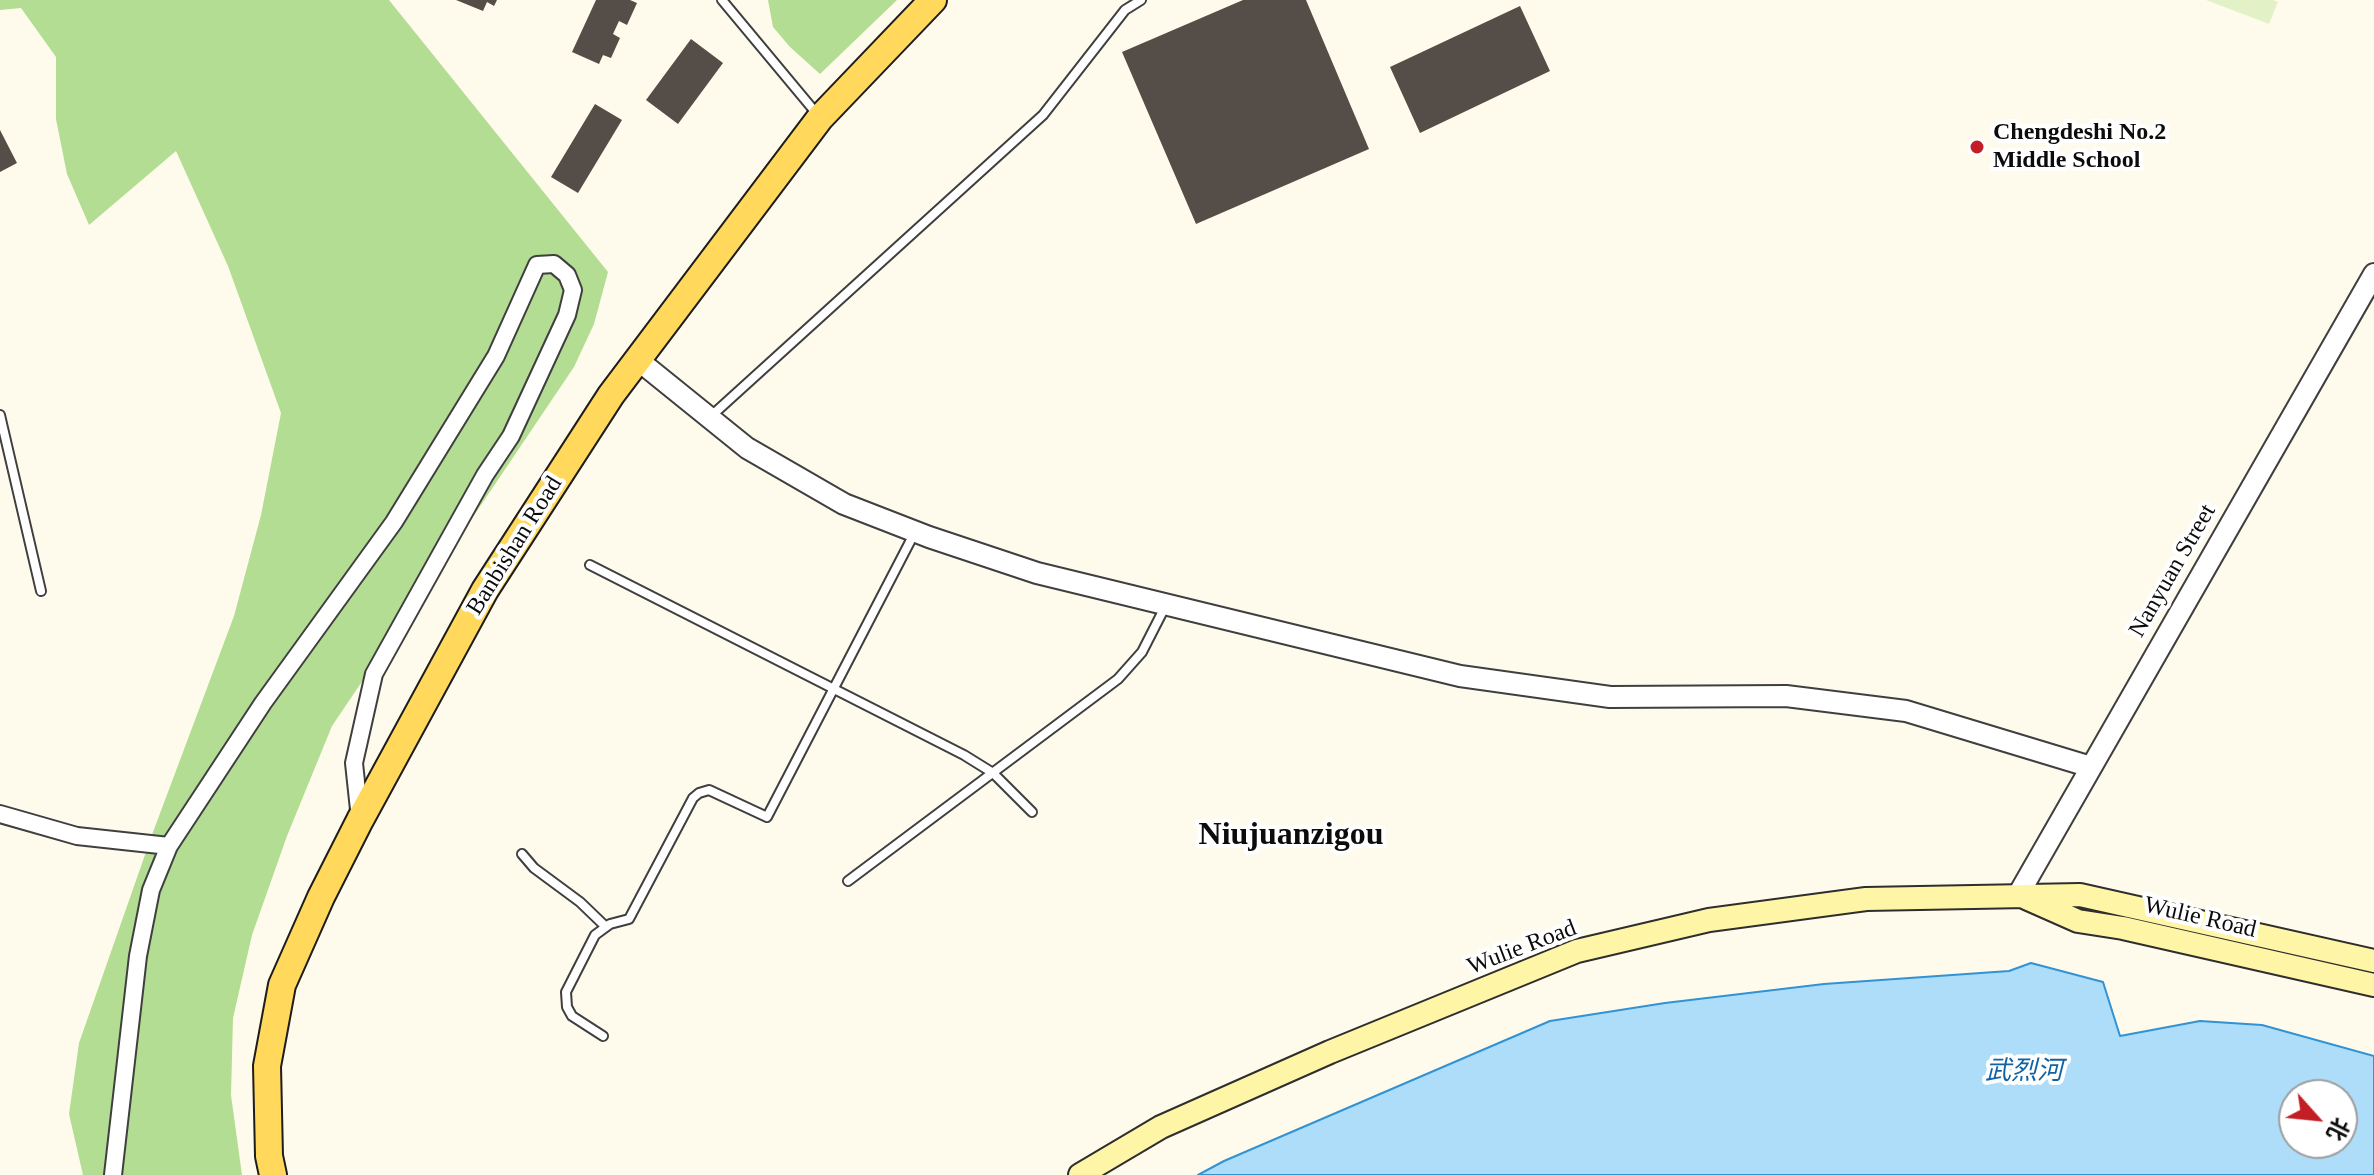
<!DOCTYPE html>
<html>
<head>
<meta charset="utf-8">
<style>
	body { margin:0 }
	#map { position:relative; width:2374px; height:1175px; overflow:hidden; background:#fffbec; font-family:"Times New Roman","Noto Sans SC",serif }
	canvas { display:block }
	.north { position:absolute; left:2278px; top:1079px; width:80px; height:80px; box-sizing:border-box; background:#fff; border:2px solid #9e9e9e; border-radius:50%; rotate:117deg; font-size:22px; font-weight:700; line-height:32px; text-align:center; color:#0c0c0c }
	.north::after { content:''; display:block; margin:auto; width:28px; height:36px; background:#c31e25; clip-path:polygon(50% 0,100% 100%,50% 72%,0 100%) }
</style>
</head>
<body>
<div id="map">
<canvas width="2374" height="1175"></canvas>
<div class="north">北</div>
</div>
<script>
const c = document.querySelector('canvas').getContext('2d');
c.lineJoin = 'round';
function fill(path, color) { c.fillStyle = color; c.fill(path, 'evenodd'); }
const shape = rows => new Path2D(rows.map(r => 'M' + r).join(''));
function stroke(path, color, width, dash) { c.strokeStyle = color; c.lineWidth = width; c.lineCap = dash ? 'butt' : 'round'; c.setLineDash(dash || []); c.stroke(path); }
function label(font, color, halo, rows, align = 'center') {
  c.font = font + ' "Times New Roman","Noto Sans SC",serif'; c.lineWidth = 8; c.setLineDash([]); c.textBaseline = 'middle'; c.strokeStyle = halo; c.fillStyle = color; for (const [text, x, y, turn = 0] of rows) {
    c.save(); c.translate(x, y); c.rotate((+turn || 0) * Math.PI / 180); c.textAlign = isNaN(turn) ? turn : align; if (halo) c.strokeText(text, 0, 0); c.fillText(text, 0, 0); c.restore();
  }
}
const forest = shape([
	[0,0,389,0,608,272,594,324,574,367,332,726,287,836,252,935,233,1018,231,1095,242,1175,83,1175,69,1114,79,1043,153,832,234,616,261,515,281,413,228,266,176,151,89,225,67,174,56,119,56,57,21,8,0,10],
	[768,0,897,0,820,74,790,47,773,27]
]);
const pitch = shape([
	[2206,0,2273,0,2278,2,2269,24]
]);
const water = shape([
	[2031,963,2103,982,2120,1036,2200,1021,2262,1025,2374,1056,2374,1175,1198,1175,1224,1161,1550,1021,1665,1003,1824,984,2009,971,2031,963],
	[2294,1095,2342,1095,2342,1143,2294,1143,2294,1095]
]);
const building = shape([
	[456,0,497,0,494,6,487,2,483,11],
	[596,0,630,0,637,3,627,25,619,21,613,34,620,38,611,58,603,55,599,64,572,52],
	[1243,0,1306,0,1369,149,1196,224,1122,52],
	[1520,6,1550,71,1420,133,1390,67],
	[691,39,723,63,678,124,646,100],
	[595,104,622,120,578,193,551,177],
	[0,130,17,163,0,172]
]);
const service = shape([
	[722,0,817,114],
	[0,415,41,591],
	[709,418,1043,115,1125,10,1141,0],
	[590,565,964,755,993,773,1032,812],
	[522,854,534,868,580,902,606,927],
	[848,881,1118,679,1142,652,1166,605],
	[603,1036,572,1016,567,1007,566,992,595,935,610,924,629,919,693,798,699,793,709,790,767,817,915,532]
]);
const minor = shape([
	[0,814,77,836,169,846],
	[113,1175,138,956,151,890,169,846,263,703,394,522,496,356,537,265,554,264,567,275,573,290,567,315,511,436,485,475,374,674,354,763,360,819]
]);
const tertiary = shape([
	[638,360,747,448,844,504,929,537,1037,573,1460,676,1610,697,1786,696,1906,711,2091,767],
	[2018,895,2374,274]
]);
const secondary = shape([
	[2026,898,2078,921,2123,928,2374,985],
	[1080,1175,1161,1127,1330,1052,1577,951,1709,920,1866,899,2080,895,2374,961]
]);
const primary = shape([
	[273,1175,269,1156,267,1066,282,985,321,897,360,820,485,590,611,395,820,118,933,0]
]);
const markers = [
	[1977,147,8,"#c31e25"]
];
const poiNames = [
	["Chengdeshi No.2",1993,133],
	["Middle School",1993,161]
];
const streetNames = [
	["Banbishan Road",515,546,-58],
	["Nanyuan Street",2173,571,-60],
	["Wulie Road",2200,918,13],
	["Wulie Road",1522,948,-21]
];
const waterNames = [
	["武烈河",2024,1072]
];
const districtNames = [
	["Niujuanzigou",1291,836]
];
fill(forest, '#b3dd92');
fill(pitch, '#e2f2c6');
fill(water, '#adddf9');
stroke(water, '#3192d4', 2);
fill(building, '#554d48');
stroke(service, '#3f3f3f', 12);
stroke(minor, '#3f3f3f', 20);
stroke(tertiary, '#3f3f3f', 24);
stroke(secondary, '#2e2e2e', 26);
stroke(primary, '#1d1d1d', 30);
stroke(service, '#fff', 8);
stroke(minor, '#fff', 16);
stroke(tertiary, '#fff', 20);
stroke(secondary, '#fff5a7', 22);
stroke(primary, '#ffd85c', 26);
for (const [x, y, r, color] of markers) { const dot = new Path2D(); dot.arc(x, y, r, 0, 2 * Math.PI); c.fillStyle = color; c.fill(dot); stroke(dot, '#fff', 3); }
label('bold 24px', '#0c0c0c', '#fff', poiNames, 'left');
label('24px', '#0c0c0c', '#fff', streetNames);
label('italic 26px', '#1063a4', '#fff', waterNames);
label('bold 32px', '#0c0c0c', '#fff', districtNames);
</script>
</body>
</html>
